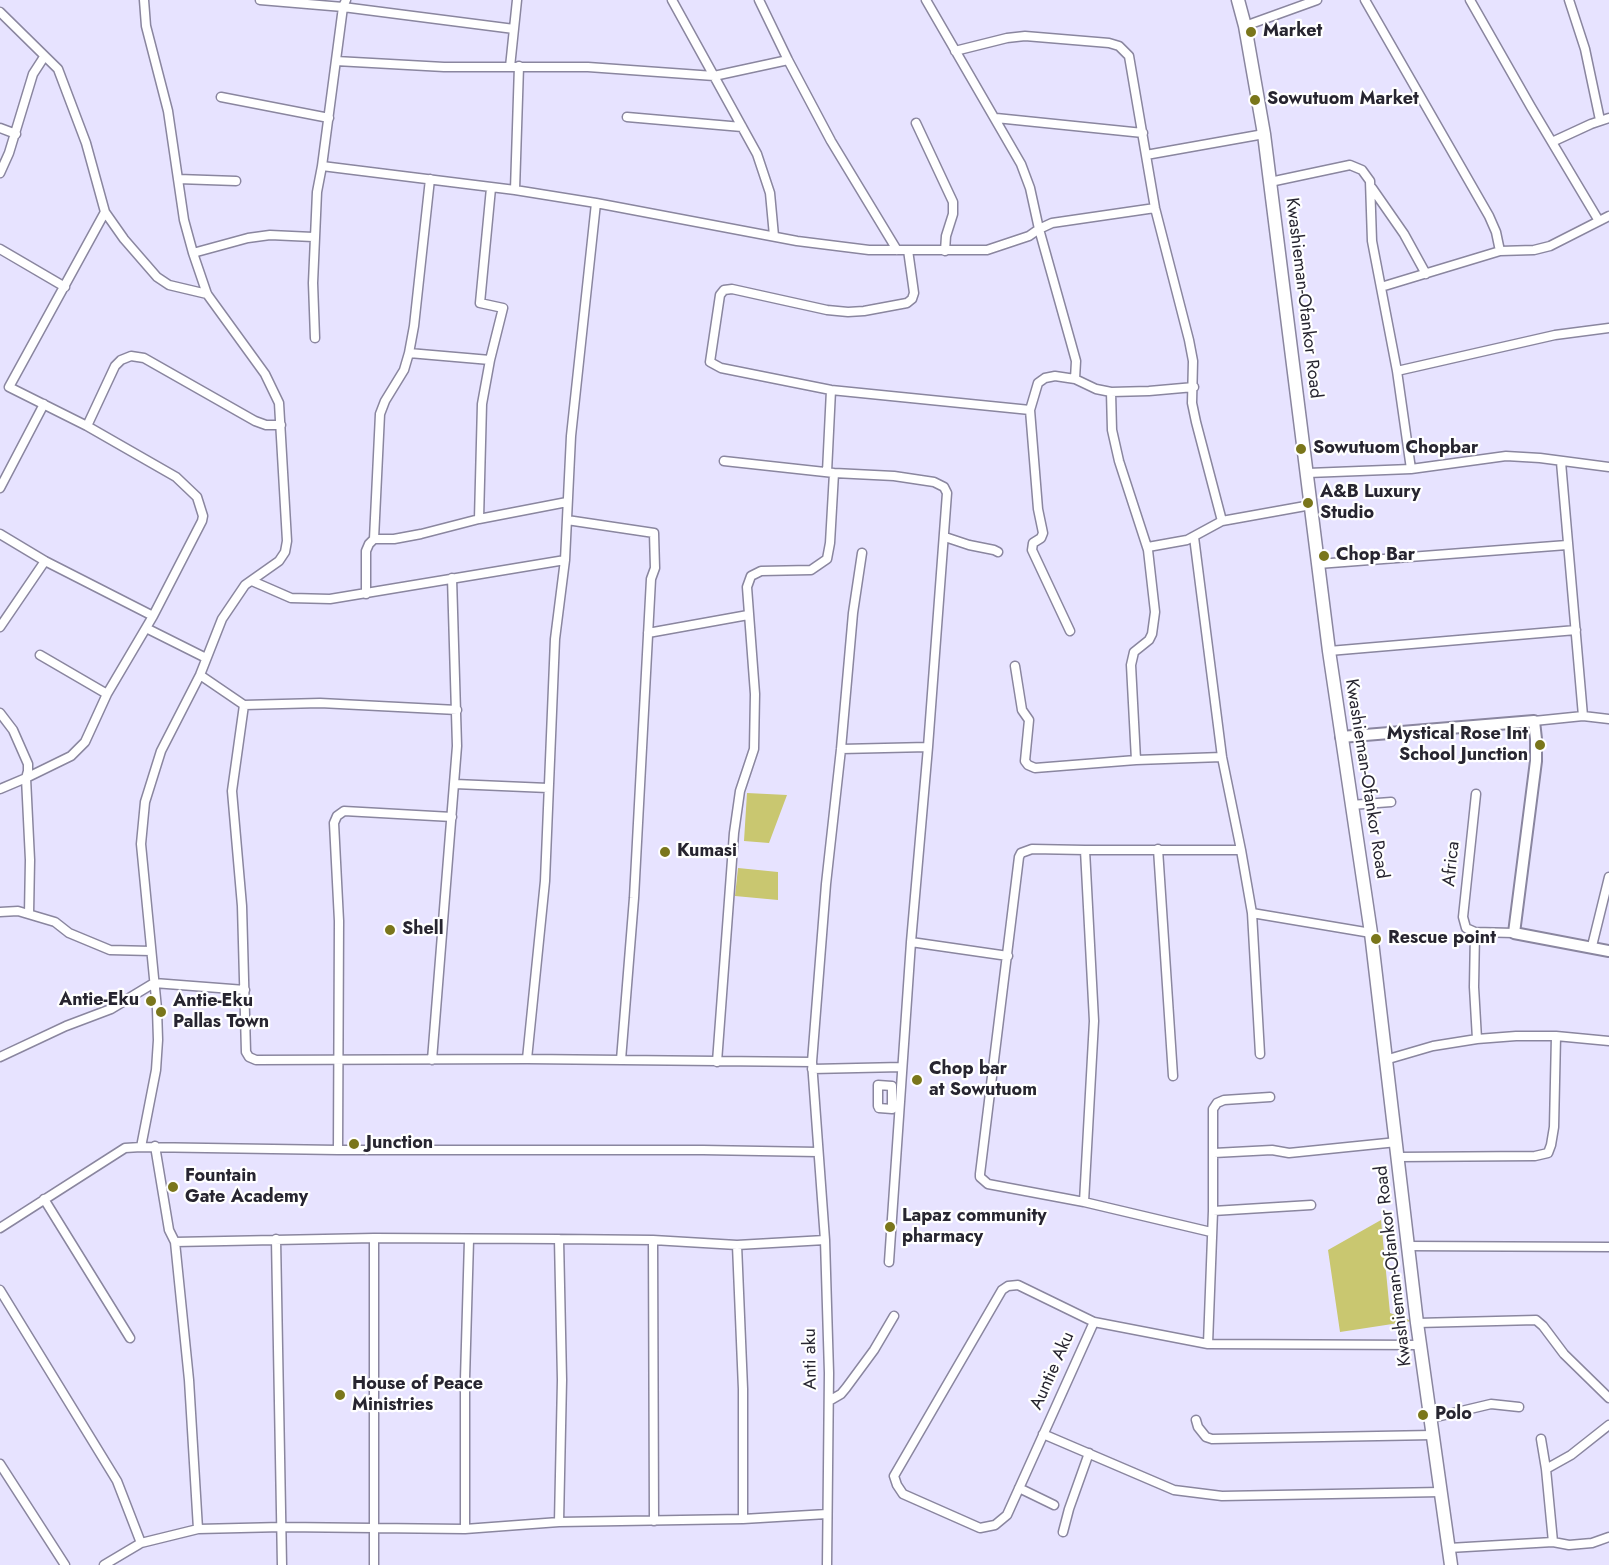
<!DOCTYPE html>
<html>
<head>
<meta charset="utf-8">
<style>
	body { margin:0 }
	canvas { display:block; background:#e7e3ff }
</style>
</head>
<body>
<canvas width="1609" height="1565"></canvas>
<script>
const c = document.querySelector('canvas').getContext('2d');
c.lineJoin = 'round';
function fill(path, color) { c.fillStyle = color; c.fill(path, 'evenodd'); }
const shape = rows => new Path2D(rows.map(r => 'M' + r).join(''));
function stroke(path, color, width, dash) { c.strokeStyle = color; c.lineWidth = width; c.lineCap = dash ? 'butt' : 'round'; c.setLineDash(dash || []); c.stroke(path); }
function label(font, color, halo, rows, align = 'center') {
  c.font = font + ' Jost,sans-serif'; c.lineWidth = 4.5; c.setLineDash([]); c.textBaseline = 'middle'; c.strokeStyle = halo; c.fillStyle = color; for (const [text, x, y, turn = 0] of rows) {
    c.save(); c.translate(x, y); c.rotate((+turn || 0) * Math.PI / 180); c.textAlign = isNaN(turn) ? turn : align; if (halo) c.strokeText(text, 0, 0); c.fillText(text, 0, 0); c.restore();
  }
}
const green = shape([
	[747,793,787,795,769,843,744,841],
	[738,868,778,872,778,900,735,896],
	[1381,1220,1390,1313,1412,1321,1340,1332,1328,1250]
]);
const minor = shape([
	[260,0,343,7,514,29],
	[672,0,757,154,770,193,774,236],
	[759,0,788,60,831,141,897,250],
	[926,0,1021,164,1030,188,1039,229,1071,343,1076,361,1075,379],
	[1365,0,1489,216,1496,232,1500,251],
	[1470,0,1531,107,1599,221],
	[1569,0,1585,49,1600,120],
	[0,12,58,69,86,143,105,212,124,239,157,277,169,285,207,294],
	[1245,26,1317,0],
	[955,51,1007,38,1025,36,1109,43,1119,46,1129,56,1155,208,1189,340,1193,361,1192,403,1196,422,1222,521],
	[336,61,444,67,588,67,714,76,788,60],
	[510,67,517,0],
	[221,97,329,118],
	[627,117,742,127],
	[996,118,1143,133],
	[916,123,953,202,953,214,946,236,945,251],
	[0,128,16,134],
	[1552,142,1591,124,1609,118],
	[1146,155,1264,134],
	[322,166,515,190,596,203,797,241,869,250,987,250,1029,236,1039,229,1052,223,1155,208],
	[0,173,9,153,33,74,44,57],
	[178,179,236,181],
	[1270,182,1350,165,1362,170,1370,181,1372,241,1397,371,1411,469],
	[1372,188,1404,234,1426,274],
	[515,190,519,66],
	[0,249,65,287],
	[908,250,914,293,912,299,907,303,864,311,848,312,827,310,732,289,724,290,720,295,710,362,721,368,831,390,1030,410],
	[193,253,248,238,270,235,313,237],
	[1381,287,1500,251,1534,250,1550,246,1609,216],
	[315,338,313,283,317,192,322,166,343,7,346,0],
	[409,353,490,360],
	[1397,371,1555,335,1609,328],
	[1111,392,1112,430,1119,461,1148,550,1155,612,1152,634,1149,640,1134,652,1131,665,1136,760],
	[87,426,115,366,121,360,131,356,144,358,255,421,266,425,281,425],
	[724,461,834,473,894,476,934,482,944,487,947,493,928,747,911,942,889,1262],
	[1561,462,1583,716],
	[827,472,831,390],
	[1308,473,1411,469,1506,456,1540,458,1609,467],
	[0,488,44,404],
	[479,519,482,404,490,360,503,308,480,303,491,188],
	[567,520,654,533,655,568,651,579,634,898,621,1060],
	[0,534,45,561,153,616],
	[945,537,969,545,994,550,998,552],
	[1194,537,1222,757,1241,850,1252,913,1260,1054],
	[374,539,394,539,421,534,479,519,567,502],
	[1148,547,1187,540,1222,521,1311,505],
	[1318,564,1567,545],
	[252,581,291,598,330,599,565,560],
	[366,594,366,551,369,544,374,539,380,414,385,401,404,370,409,353,414,326,430,179],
	[0,627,45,561],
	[146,628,206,658],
	[1070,631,1032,550,1033,543,1041,538,1043,533,1038,509,1030,410,1038,383,1045,378,1055,376,1075,379,1096,389,1111,392,1149,391,1194,387],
	[648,633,748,615],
	[1329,651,1576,630],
	[40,655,107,694],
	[1015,666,1022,710,1029,720,1025,761,1028,765,1035,768,1136,760,1222,757],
	[200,675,244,705,320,703,457,710],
	[244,705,232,791,242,906,246,1052,249,1057,256,1060,527,1059,812,1062],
	[0,713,13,730,28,764,28,771,26,778,0,789],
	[1534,721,1583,716,1609,719],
	[841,749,928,747],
	[455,784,548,788],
	[1476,794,1463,917,1466,928,1475,932,1514,933],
	[1351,805,1391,802],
	[1158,849,1173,1076],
	[0,912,18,911,55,922,69,933,110,950,151,951],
	[1252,913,1371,933],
	[29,914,30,860,26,778,71,756,85,742,107,694,153,616,202,521,203,516,197,497,176,477,87,426,9,387,105,212],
	[1475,932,1474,987,1477,1039],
	[911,942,1008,956],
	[1592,946,1609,877],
	[0,1057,66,1026,111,1009,154,983,245,990],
	[527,1059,545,881,555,639,565,560,571,436,596,203],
	[432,1060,457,746,452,578],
	[1385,1060,1433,1046,1477,1039,1516,1036,1556,1036,1609,1041],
	[717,1062,734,833,740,791,754,749,755,694,747,587,751,576,761,571,811,570,827,559,830,543,834,473],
	[812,1069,902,1067],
	[878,1106,878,1085,892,1086,892,1109,879,1108],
	[155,1146,169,1230,175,1242,189,1380,198,1529],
	[141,1147,156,1070,158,1040,157,1009,141,844,145,802,161,751,200,675,222,619,245,585,279,561,285,552,287,541,279,403,265,374,207,294,193,253,184,220,168,111,146,26,144,0],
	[338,1150,339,921,334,823,337,816,344,811,452,817],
	[1214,1153,1272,1150,1289,1153,1397,1142],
	[1398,1157,1535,1156,1548,1153,1551,1145,1554,1127,1556,1036],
	[44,1199,130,1338],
	[1084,1202,1094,1021,1085,850],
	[1213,1211,1311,1205],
	[0,1228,125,1148,141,1147,338,1150,703,1150,818,1152],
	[1211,1232,1084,1202,988,1184,980,1177,980,1174,1019,857,1021,853,1032,849,1085,850,1241,850],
	[276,1239,282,1565],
	[559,1239,562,1380,559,1522],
	[653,1240,654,1521],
	[175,1242,374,1238,559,1239,653,1240,737,1245,825,1240],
	[737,1245,743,1389,743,1519],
	[1407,1246,1609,1247],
	[0,1290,117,1481,141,1543],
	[1094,1322,1007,1515,995,1525,980,1528,903,1494,897,1485,894,1476,1002,1290,1008,1286,1018,1285,1094,1322,1208,1344,1421,1345],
	[1417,1323,1536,1320,1543,1326,1564,1354,1609,1398],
	[1208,1344,1213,1211,1213,1109,1217,1103,1224,1100,1270,1097],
	[829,1401,841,1394,846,1388,874,1350,894,1316],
	[1432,1418,1491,1404,1519,1407],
	[1196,1420,1198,1427,1206,1437,1212,1439,1433,1435],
	[1043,1434,1174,1490,1222,1496,1441,1492],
	[1541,1439,1546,1469,1553,1542],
	[0,1464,65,1565],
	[1546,1469,1571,1455,1609,1425],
	[1019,1488,1054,1505],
	[465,1529,465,1379,469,1240],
	[1063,1532,1069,1509,1089,1453],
	[1449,1548,1553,1542,1569,1545,1592,1543,1609,1537],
	[104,1565,141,1543,198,1529,282,1527,465,1529,559,1522,743,1519,827,1514],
	[374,1565,374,1238],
	[827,1565,829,1373,825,1240,812,1062,826,884,841,749,853,613,862,553]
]);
const tertiary = shape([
	[1341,737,1534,721,1536,739,1536,761,1514,933,1609,951]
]);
const secondary = shape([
	[1238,0,1245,26,1264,134,1329,651,1371,933,1417,1323,1451,1565]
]);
const markers = [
	[1251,32,6,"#7a761b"],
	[1255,100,6,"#7a761b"],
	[1301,449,6,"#7a761b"],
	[1308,503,6,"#7a761b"],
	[1324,556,6,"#7a761b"],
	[1540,745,6,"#7a761b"],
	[665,852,6,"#7a761b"],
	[390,930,6,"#7a761b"],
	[1376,939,6,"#7a761b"],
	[151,1001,6,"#7a761b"],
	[161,1012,6,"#7a761b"],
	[917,1080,6,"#7a761b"],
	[354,1144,6,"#7a761b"],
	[173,1187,6,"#7a761b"],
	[890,1227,6,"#7a761b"],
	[340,1395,6,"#7a761b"],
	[1423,1415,6,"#7a761b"]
];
const poiNames = [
	["Market",1263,32],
	["Sowutuom Market",1267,100],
	["Sowutuom Chopbar",1313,449],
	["A&B Luxury",1320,493],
	["Studio",1320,514],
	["Chop Bar",1336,556],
	["Mystical Rose Int",1528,735,"right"],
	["School Junction",1528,756,"right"],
	["Kumasi",677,852],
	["Shell",402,930],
	["Rescue point",1388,939],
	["Antie-Eku",139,1001,"right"],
	["Antie-Eku",173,1002],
	["Pallas Town",173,1023],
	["Chop bar",929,1070],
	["at Sowutuom",929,1091],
	["Junction",366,1144],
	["Fountain",185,1177],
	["Gate Academy",185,1198],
	["Lapaz community",902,1217],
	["pharmacy",902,1238],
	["House of Peace",352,1385],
	["Ministries",352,1406],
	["Polo",1435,1415]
];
const streetNames = [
	["Kwashieman-Ofankor Road",1303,298,83],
	["Kwashieman-Ofankor Road",1366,779,81],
	["Africa",1452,864,-84],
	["Kwashieman-Ofankor Road",1394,1266,-97],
	["Anti aku",811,1359,-91],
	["Auntie Aku",1053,1371,-66]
];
fill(green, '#c9c770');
stroke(minor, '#8a869f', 11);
stroke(tertiary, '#8a869f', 14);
stroke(secondary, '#8a869f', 15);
stroke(minor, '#fff', 8);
stroke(tertiary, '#fff', 10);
stroke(secondary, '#fff', 12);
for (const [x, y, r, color] of markers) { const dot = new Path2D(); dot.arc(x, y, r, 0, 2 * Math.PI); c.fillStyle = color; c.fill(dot); stroke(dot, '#fff', 2); }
label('bold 18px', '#272530', '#fff', poiNames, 'left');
label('18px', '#272530', '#fff', streetNames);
</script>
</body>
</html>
